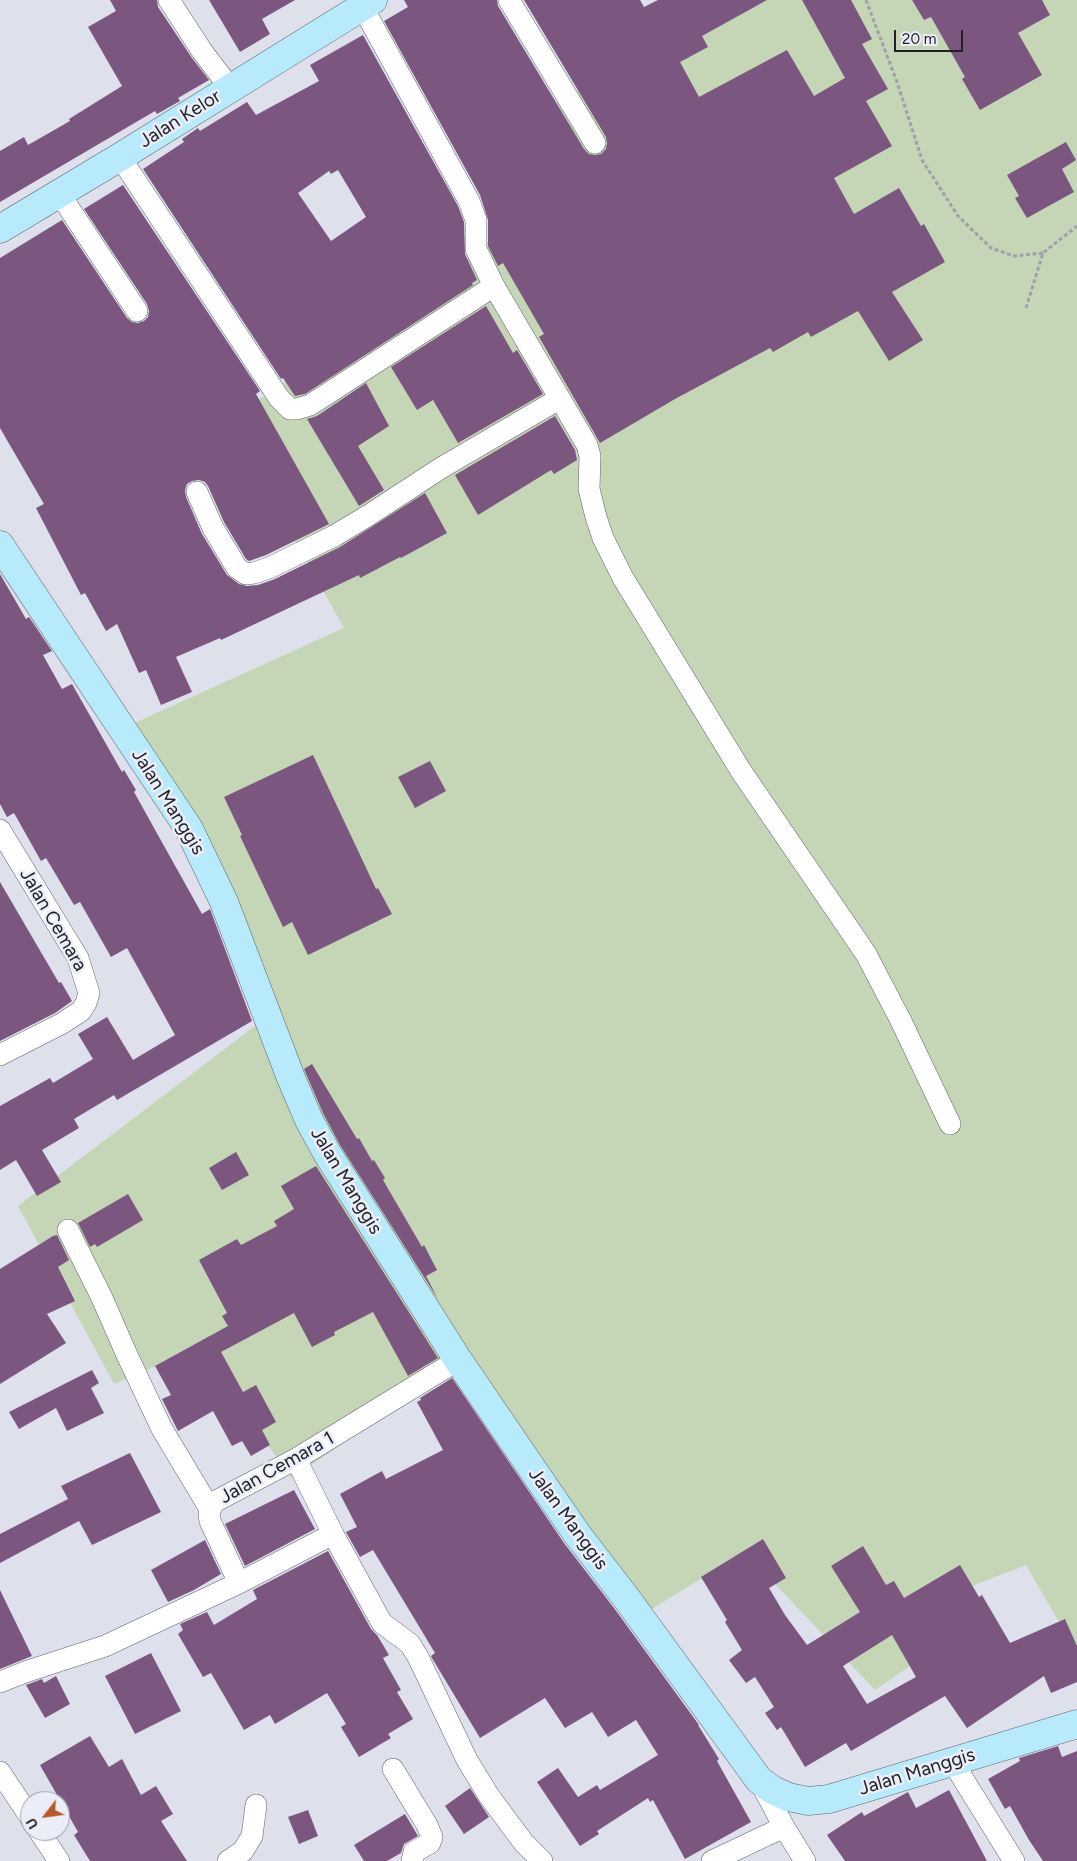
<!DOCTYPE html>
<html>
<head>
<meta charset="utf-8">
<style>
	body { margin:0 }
	#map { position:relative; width:1077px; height:1861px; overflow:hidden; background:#dee1ec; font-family:Figtree,sans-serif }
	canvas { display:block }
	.north { position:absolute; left:20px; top:1791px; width:50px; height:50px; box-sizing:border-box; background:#ebeef9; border:1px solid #9a9ca5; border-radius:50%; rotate:240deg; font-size:14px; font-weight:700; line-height:20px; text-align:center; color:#212226 }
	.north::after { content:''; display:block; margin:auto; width:18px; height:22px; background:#bc5825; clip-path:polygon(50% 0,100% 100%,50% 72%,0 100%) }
	.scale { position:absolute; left:894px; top:30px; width:69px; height:22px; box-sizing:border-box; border:2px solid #212226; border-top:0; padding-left:6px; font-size:15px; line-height:18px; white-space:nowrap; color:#212226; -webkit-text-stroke:4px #ebeef9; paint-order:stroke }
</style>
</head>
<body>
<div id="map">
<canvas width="1077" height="1861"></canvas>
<div class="north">U</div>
<div class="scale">20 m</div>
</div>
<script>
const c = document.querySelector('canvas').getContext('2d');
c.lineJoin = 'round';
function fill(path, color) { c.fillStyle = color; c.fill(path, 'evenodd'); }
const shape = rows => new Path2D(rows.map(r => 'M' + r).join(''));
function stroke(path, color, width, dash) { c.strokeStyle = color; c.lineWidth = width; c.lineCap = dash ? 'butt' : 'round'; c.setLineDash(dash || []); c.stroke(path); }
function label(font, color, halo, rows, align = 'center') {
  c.font = font + ' Figtree,sans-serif'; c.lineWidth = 5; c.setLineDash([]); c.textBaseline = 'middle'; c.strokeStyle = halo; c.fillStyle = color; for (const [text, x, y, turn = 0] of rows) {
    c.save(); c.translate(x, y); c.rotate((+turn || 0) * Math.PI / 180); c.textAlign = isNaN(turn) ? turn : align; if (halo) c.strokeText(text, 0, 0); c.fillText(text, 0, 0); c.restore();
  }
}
const green = shape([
	[725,0,1077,0,1077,1653,1026,1565,926,1604,924,1657,875,1690,745,1552,645,1613,572,1550,459,1365,292,1478,222,1382,170,1360,114,1384,18,1206,255,1026,251,966,121,729,344,628,227,421,463,262,559,183,520,125,726,2]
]);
const building = shape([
	[110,0,157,0,158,7,192,58,209,80,178,98,180,101,157,114,155,111,0,202,0,151,24,137,28,145,70,121,69,119,122,86,88,27,116,11],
	[209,0,295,0,262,19,270,34,240,52],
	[404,0,497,0,498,6,584,149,589,154,595,155,601,154,606,149,607,143,606,137,524,0,640,0,644,7,658,0,767,0,702,36,708,47,680,62,699,97,787,50,814,96,845,78,802,0,851,0,872,39,862,44,888,89,866,101,892,146,834,178,854,214,899,188,921,226,924,224,945,262,892,292,923,340,889,361,858,311,811,337,808,332,773,352,770,348,675,399,600,443,539,337,544,334,503,263,498,266,488,246,488,220,480,195,384,21,408,7],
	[912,0,1042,0,1050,15,1018,33,1042,75,980,110,962,79,965,77,931,17,924,20],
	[363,35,458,206,464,222,465,254,477,280,472,283,473,285,305,394,295,396,283,378,281,379,143,169,184,142,182,139,198,128,200,131,247,102,256,115,319,81,310,65],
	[338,170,366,217,331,241,298,193,329,171,331,174],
	[1066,142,1076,160,1062,169,1074,192,1027,218,1015,198,1019,196,1007,175],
	[123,185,260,391,256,394,329,524,266,555,249,561,246,559,224,522,208,486,205,482,199,480,192,481,187,484,185,490,186,497,202,534,227,575,239,584,247,586,258,585,275,579,340,547,425,493,447,533,401,558,400,557,360,578,359,575,221,640,220,638,176,657,192,692,161,705,146,670,139,673,117,624,106,631,85,593,81,595,36,508,44,504,0,428,0,258,62,220,127,318,132,322,138,323,144,321,148,317,149,311,147,304,84,209],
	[486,306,513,353,517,350,543,394,458,443,433,400,417,410,391,367],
	[366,383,389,426,358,446,384,490,359,506,307,419,317,416],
	[555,416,575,450,577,460,554,474,551,470,478,515,455,475],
	[0,574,26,619,29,617,52,651,43,655,62,689,72,684,122,772,124,770,136,790,134,792,202,914,210,909,252,1021,117,1100,114,1095,74,1119,79,1128,42,1150,61,1182,37,1196,16,1160,0,1170,0,1106,50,1078,53,1083,93,1059,78,1034,107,1017,133,1060,175,1035,127,948,111,957,80,902,74,905,46,858,41,861,14,813,7,817,0,804],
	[313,755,376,889,378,888,392,914,308,955,292,922,283,927,240,836,242,835,224,797],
	[430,761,446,791,415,808,398,777],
	[0,882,59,983,61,982,72,1001,55,1013,0,1041],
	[312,1064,357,1139,359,1138,372,1161,374,1160,385,1178,383,1180,422,1247,424,1245,437,1270,426,1276,438,1299,340,1145,323,1113,304,1069],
	[236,1152,249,1175,222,1190,209,1168],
	[316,1166,438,1358,408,1376,373,1312,334,1332,335,1335,312,1347,294,1313,221,1352,243,1392,256,1385,276,1422,262,1430,270,1445,251,1456,242,1441,232,1446,213,1411,178,1431,162,1399,171,1395,155,1366,228,1326,222,1316,227,1313,199,1260,237,1239,241,1245,277,1226,274,1221,294,1209,281,1186],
	[128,1194,143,1220,97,1247,95,1244,90,1247,78,1223],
	[57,1235,69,1260,58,1267,75,1301,47,1314,66,1343,0,1384,0,1269,53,1236],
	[92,1370,99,1383,91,1388,104,1413,67,1431,56,1408,19,1429,9,1412],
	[452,1378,564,1543,614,1608,699,1725,698,1725,719,1759,717,1761,751,1822,685,1859,653,1800,650,1802,648,1798,597,1831,599,1834,580,1846,537,1782,558,1768,578,1797,597,1785,600,1790,658,1755,636,1720,608,1737,592,1712,565,1728,545,1698,480,1738,432,1658,431,1656,435,1653,373,1550,360,1557,346,1532,357,1527,340,1494,382,1471,386,1479,443,1450,417,1402,421,1400,420,1398],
	[130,1453,161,1512,92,1545,79,1521,0,1563,0,1534,68,1499,61,1486],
	[294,1490,315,1529,245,1566,225,1524],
	[763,1539,786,1578,769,1588,785,1615,807,1645,860,1612,831,1566,863,1546,886,1585,894,1581,904,1598,960,1565,979,1597,982,1595,1010,1643,1065,1619,1077,1646,1077,1682,1051,1693,1044,1676,967,1728,945,1696,851,1751,846,1743,805,1767,781,1727,777,1730,765,1713,774,1707,755,1677,746,1683,729,1660,742,1650,725,1622,727,1620,701,1577],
	[892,1635,916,1677,867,1704,843,1666],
	[205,1540,221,1574,194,1590,168,1602,151,1570],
	[328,1551,371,1629,377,1635,389,1655,383,1658,401,1690,397,1692,413,1719,388,1734,391,1738,359,1757,341,1727,346,1724,327,1693,275,1724,270,1715,244,1730,211,1673,203,1677,178,1634,183,1630,180,1624,207,1612,214,1625,257,1599,253,1590],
	[0,1590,32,1656,0,1669],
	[151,1653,181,1711,135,1734,105,1676],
	[56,1676,70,1704,45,1718,26,1685,42,1679,44,1683],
	[90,1736,109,1767,122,1759,141,1795,156,1786,173,1814,161,1821,187,1861,90,1861,74,1835,78,1832,40,1765],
	[1058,1746,1062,1757,1077,1751,1077,1861,1043,1861,1029,1840,1010,1806,1005,1809,988,1779,1020,1761,1019,1758],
	[470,1788,489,1817,464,1834,445,1806],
	[949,1790,987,1861,845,1861,827,1835,862,1812,864,1816,908,1792,916,1808],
	[308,1810,318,1836,299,1844,288,1817],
	[405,1814,418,1836,404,1844,401,1853,387,1861,364,1861,354,1845]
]);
const path = shape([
	[866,0,897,82,922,160,958,216,991,248,1014,256,1043,253],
	[1026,308,1043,253,1077,226]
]);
const street = shape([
	[169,0,202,51,230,88],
	[509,0,595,143],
	[362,6,469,201,476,220,476,249,494,286,587,445,590,456,589,489,596,517,603,538,623,578,741,771,866,954,901,1021,950,1124],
	[120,157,279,398,290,409,297,409,310,405,494,286],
	[59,193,137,311],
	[197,492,213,528,237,568,246,574,254,573,271,567,334,536,369,515,441,468,559,399],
	[0,830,78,958,89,993,86,1003,81,1011,61,1024,0,1055],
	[68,1230,102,1298,127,1355,162,1429,210,1509],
	[296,1459,333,1534],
	[239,1583,333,1534,382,1623,410,1644,418,1657,467,1760,489,1796,524,1843,542,1861],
	[0,1682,28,1671,105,1646,239,1583,210,1521,209,1514,212,1505,216,1501,296,1459,458,1360],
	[952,1761,1014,1861],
	[393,1769,427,1825,432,1837,430,1843,414,1852,412,1861],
	[0,1772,30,1817],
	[759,1780,784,1827,805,1861],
	[39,1831,59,1861],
	[228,1861,243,1851,252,1836,256,1805],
	[712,1861,784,1827]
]);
const secondary = shape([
	[0,229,120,157,373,0],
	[0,545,189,829,224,902,291,1078,309,1120,327,1153,458,1360,533,1470,577,1534,627,1599,759,1780,773,1790,788,1797,808,1801,829,1799,1077,1724]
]);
const streetNames = [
	["Jalan Kelor",180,119,-32],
	["Jalan Manggis",168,802,58],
	["Jalan Cemara",53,920,60],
	["Jalan Manggis",346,1181,59],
	["Jalan Cemara 1",277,1468,-29],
	["Jalan Manggis",568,1519,54],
	["Jalan Manggis",917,1772,-17]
];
fill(green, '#c5d6b6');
fill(building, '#7b567f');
stroke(street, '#60636d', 22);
stroke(secondary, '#60636d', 29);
stroke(path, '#9fa1aa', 3, [4, 2.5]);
stroke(street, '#fff', 21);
stroke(secondary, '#b7eafa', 28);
label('19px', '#212226', '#ebeef9', streetNames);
</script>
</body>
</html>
